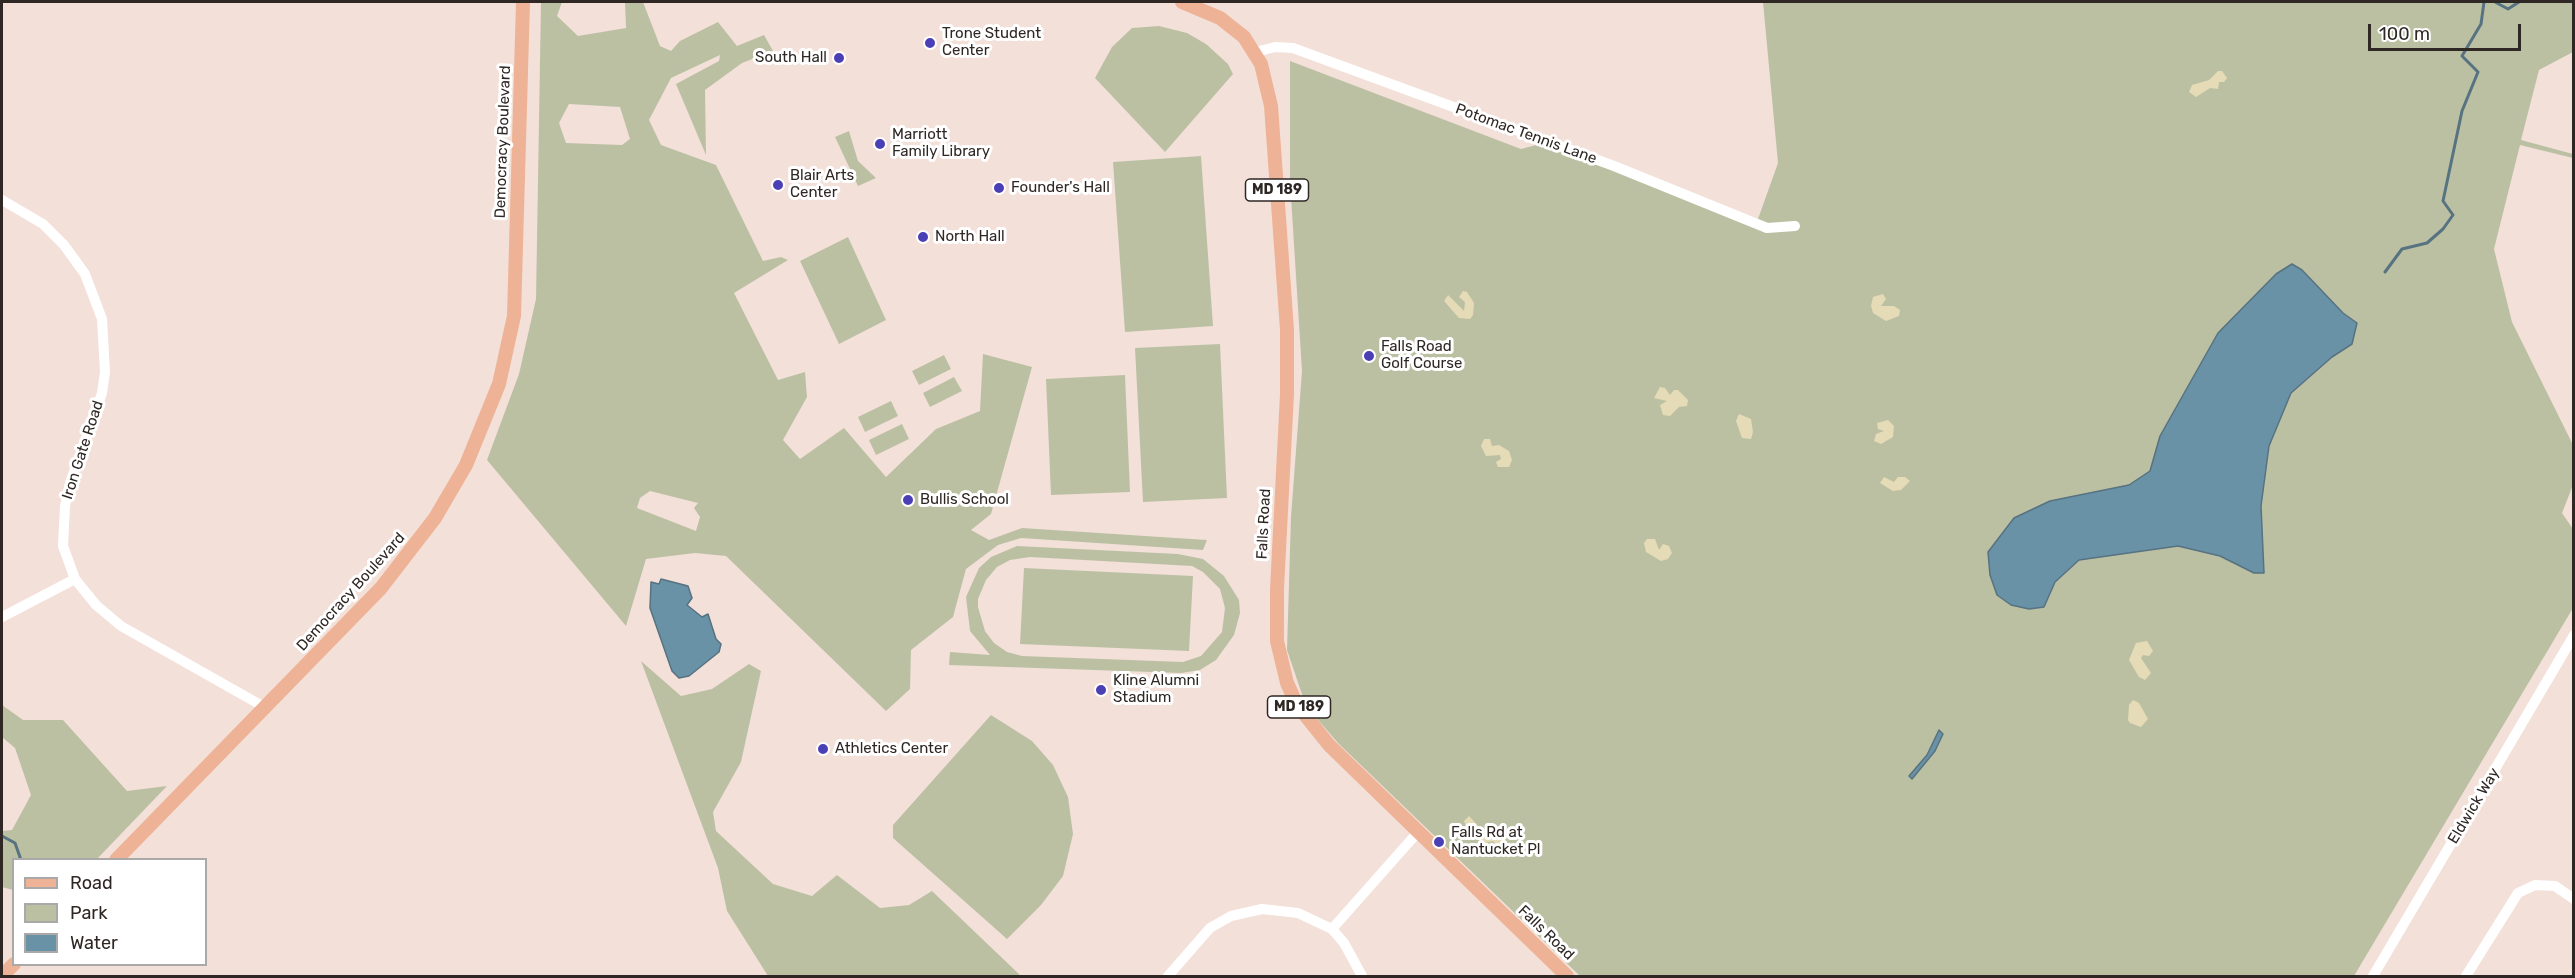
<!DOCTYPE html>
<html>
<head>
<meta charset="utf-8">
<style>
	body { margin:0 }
	#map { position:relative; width:2575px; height:978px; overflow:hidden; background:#f3e0d9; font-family:Rubik,sans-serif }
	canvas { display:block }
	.frame { position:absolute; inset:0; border:3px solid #2e2724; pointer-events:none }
	.legend { position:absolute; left:12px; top:858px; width:195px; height:108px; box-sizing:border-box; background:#fff; border:2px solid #aba9a7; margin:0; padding:8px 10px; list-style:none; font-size:18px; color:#2e2724 }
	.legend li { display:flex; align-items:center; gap:12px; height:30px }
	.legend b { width:30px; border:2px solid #aba9a7 }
	.scale { position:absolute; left:2368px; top:24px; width:153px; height:27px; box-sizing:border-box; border:3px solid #2e2724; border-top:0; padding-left:8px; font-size:18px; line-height:21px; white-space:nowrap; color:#2e2724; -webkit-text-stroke:4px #fff; paint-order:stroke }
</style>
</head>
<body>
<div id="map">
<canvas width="2575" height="978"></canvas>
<div class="frame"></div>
<ul class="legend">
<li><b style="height:8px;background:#eeb396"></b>Road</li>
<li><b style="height:16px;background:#bcc0a3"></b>Park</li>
<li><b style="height:16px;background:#6992a7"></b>Water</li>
</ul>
<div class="scale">100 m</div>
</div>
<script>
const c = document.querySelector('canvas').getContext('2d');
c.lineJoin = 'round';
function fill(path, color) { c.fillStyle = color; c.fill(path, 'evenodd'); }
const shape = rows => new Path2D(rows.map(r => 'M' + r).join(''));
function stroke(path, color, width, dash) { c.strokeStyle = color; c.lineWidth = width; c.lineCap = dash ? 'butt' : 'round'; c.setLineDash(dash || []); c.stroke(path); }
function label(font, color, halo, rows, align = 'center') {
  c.font = font + ' Rubik,sans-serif'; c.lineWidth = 6; c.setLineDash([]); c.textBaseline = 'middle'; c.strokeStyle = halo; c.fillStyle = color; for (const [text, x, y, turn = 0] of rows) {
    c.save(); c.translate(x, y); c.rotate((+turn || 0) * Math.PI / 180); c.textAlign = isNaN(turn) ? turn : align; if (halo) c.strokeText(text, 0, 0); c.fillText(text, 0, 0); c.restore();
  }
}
const green = shape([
	[541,2,562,2,557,16,578,36,626,28,625,2,643,2,660,46,671,51,680,41,718,22,737,46,764,35,773,51,742,63,705,90,706,155,676,84,719,61,720,55,671,78,649,120,661,145,716,165,763,261,781,257,788,260,734,293,778,380,805,372,807,397,783,440,800,459,844,428,886,477,936,429,980,411,983,354,1032,367,991,514,971,530,989,540,1022,528,1207,540,1203,550,1021,538,998,545,966,569,953,617,911,650,910,689,886,711,726,556,695,553,646,559,626,626,487,460,519,374,536,299],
	[569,104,620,107,630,139,622,145,566,143,559,123],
	[650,491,698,503,694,508,700,517,696,531,637,508,640,498],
	[1763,2,2573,2,2573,52,2539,70,2521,140,2573,154,2573,158,2520,145,2494,249,2512,322,2573,445,2573,485,2562,513,2573,529,2573,608,2354,976,1580,976,1338,743,1306,706,1287,650,1291,517,1302,371,1290,181,1290,61,1521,149,1555,140,1758,219,1778,163],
	[1159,26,1187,33,1206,44,1228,64,1233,74,1165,152,1095,78,1112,47,1132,28],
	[849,131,858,161,876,178,858,186,835,137],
	[1201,156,1213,326,1125,332,1113,162],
	[848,237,886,320,839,344,800,261],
	[1220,344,1227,498,1143,502,1135,348],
	[944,355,951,369,919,385,912,371],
	[1125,375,1130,492,1051,495,1046,379],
	[954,377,962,391,930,407,923,393],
	[891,401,898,416,865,432,858,417],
	[902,424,909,439,876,455,869,440],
	[1017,546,1178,554,1203,559,1224,576,1239,600,1240,613,1234,635,1216,660,1200,670,1181,673,949,665,950,652,990,655,970,631,966,597,979,568,991,557],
	[1030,557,1192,566,1203,572,1220,589,1225,608,1222,632,1201,656,1183,662,1022,656,1007,652,994,643,985,631,978,607,978,599,986,580,997,567,1010,560],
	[1024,568,1193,576,1189,651,1020,644],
	[641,661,681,696,712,689,749,664,761,671,741,762,713,812,716,831,773,884,812,896,837,875,880,908,909,905,932,891,1021,976,768,976,727,911,718,868],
	[2,705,23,720,63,720,127,791,167,786,97,859,14,860,13,890,2,887,2,831,12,830,31,795,15,748,2,737],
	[991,715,1032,741,1053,765,1068,797,1073,834,1063,876,1041,905,1007,939,893,838,893,825]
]);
const sand = shape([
	[2218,71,2222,71,2227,78,2224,82,2219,82,2218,89,2210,88,2196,97,2189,92,2192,85,2209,80],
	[1463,291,1467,292,1474,303,1473,315,1470,319,1459,318,1444,301,1448,295,1464,311,1465,302,1459,297],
	[1883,294,1886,299,1881,306,1894,306,1900,310,1899,316,1886,321,1873,313,1871,306,1873,297],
	[1660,387,1665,388,1670,395,1674,390,1678,390,1688,400,1687,406,1679,407,1670,416,1663,415,1660,405,1667,401,1654,398],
	[1739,414,1751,419,1753,432,1751,439,1742,438,1736,421],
	[1888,420,1894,426,1893,437,1881,444,1874,441,1876,434,1884,431,1878,429,1877,423],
	[1484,439,1490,439,1492,446,1499,445,1509,451,1512,460,1509,467,1498,467,1496,462,1501,459,1500,455,1486,456,1481,446],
	[1884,477,1894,482,1898,477,1905,477,1910,481,1901,490,1893,491,1880,483],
	[1647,539,1655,539,1659,550,1663,544,1669,546,1672,553,1668,559,1661,561,1646,552,1644,543],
	[2147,641,2153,651,2149,656,2143,655,2141,658,2151,673,2145,680,2139,677,2129,660,2136,643],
	[2133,700,2139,703,2148,719,2141,727,2130,723,2128,720,2129,705],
	[1469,816,1481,829,1505,839,1507,845,1503,849,1500,849,1493,841,1482,844,1478,836,1468,831,1464,821]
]);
const water = shape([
	[2292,264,2302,270,2343,313,2357,323,2352,344,2332,357,2291,393,2269,446,2261,506,2264,573,2254,573,2220,556,2178,546,2079,560,2055,582,2044,607,2029,609,2011,605,1997,595,1990,575,1988,552,2014,518,2050,501,2129,485,2150,471,2160,436,2218,333,2276,274,2292,264],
	[661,579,688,586,692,598,687,605,702,617,708,614,716,639,721,644,719,652,689,676,679,678,672,671,650,608,651,582,659,584,661,579],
	[1939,730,1943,734,1935,751,1912,779,1909,776,1927,755,1939,730]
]);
const stream = shape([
	[2495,2,2508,9,2519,2],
	[2385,272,2402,249,2427,243,2443,229,2453,215,2443,201,2462,111,2478,72,2462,56,2481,24,2484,2],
	[2,836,15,843,21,860]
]);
const minor = shape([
	[1256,52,1275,47,1293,48,1614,166,1767,228,1795,226],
	[2,200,43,224,64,245,85,274,102,319,105,372,102,393,70,483,65,506,63,546,75,579,96,605,121,626,266,708],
	[2,617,75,579],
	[1332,929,1418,832],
	[1168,976,1210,928,1231,916,1262,909,1298,913,1332,929,1344,943,1362,976],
	[2373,976,2574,635],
	[2466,976,2518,893,2535,885,2555,886,2574,899]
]);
const major = shape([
	[1182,2,1220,18,1244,37,1261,64,1271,106,1287,330,1287,394,1277,589,1277,641,1287,683,1297,705,1329,745,1567,976],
	[116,860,381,588,435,518,466,465,499,384,514,316,523,2],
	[2,976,14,964]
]);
const markers = [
	[930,43,6,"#4b3fb5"],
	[839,58,6,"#4b3fb5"],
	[880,144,6,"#4b3fb5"],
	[778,185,6,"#4b3fb5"],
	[999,188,6,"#4b3fb5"],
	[923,237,6,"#4b3fb5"],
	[1369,356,6,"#4b3fb5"],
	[908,500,6,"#4b3fb5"],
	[1101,690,6,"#4b3fb5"],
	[823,749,6,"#4b3fb5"],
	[1439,842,6,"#4b3fb5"]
];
const shields = [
	[1277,190,63],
	[1299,707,63]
];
const shieldNames = [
	["MD 189",1277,190],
	["MD 189",1299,707]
];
const poiNames = [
	["Trone Student",942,34],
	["Center",942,51],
	["South Hall",827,58,"right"],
	["Marriott",892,135],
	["Family Library",892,152],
	["Blair Arts",790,176],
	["Center",790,193],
	["Founder's Hall",1011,188],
	["North Hall",935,237],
	["Falls Road",1381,347],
	["Golf Course",1381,364],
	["Bullis School",920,500],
	["Kline Alumni",1113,681],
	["Stadium",1113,698],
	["Athletics Center",835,749],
	["Falls Rd at",1451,833],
	["Nantucket Pl",1451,850]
];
const streetNames = [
	["Potomac Tennis Lane",1526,134,20],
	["Democracy Boulevard",503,142,-88],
	["Iron Gate Road",83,450,-72],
	["Falls Road",1264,524,-87],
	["Democracy Boulevard",351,592,-48],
	["Eldwick Way",2474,806,-59],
	["Falls Road",1546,933,44]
];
fill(green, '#bcc0a3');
fill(sand, '#e5dbb6');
fill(water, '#6992a7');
stroke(water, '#577280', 1.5);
stroke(stream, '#577280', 3);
stroke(minor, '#fff', 10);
stroke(major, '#eeb396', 14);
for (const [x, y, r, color] of markers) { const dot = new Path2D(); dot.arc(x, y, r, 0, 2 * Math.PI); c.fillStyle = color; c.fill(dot); stroke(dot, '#fff', 2); }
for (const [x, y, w] of shields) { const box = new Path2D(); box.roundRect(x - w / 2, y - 11, w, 22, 4.5); c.fillStyle = '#fff'; c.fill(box); stroke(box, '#2e2724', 1.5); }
label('bold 14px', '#2e2724', null, shieldNames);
label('15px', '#2e2724', '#fff', poiNames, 'left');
label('15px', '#2e2724', '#fff', streetNames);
</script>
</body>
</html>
